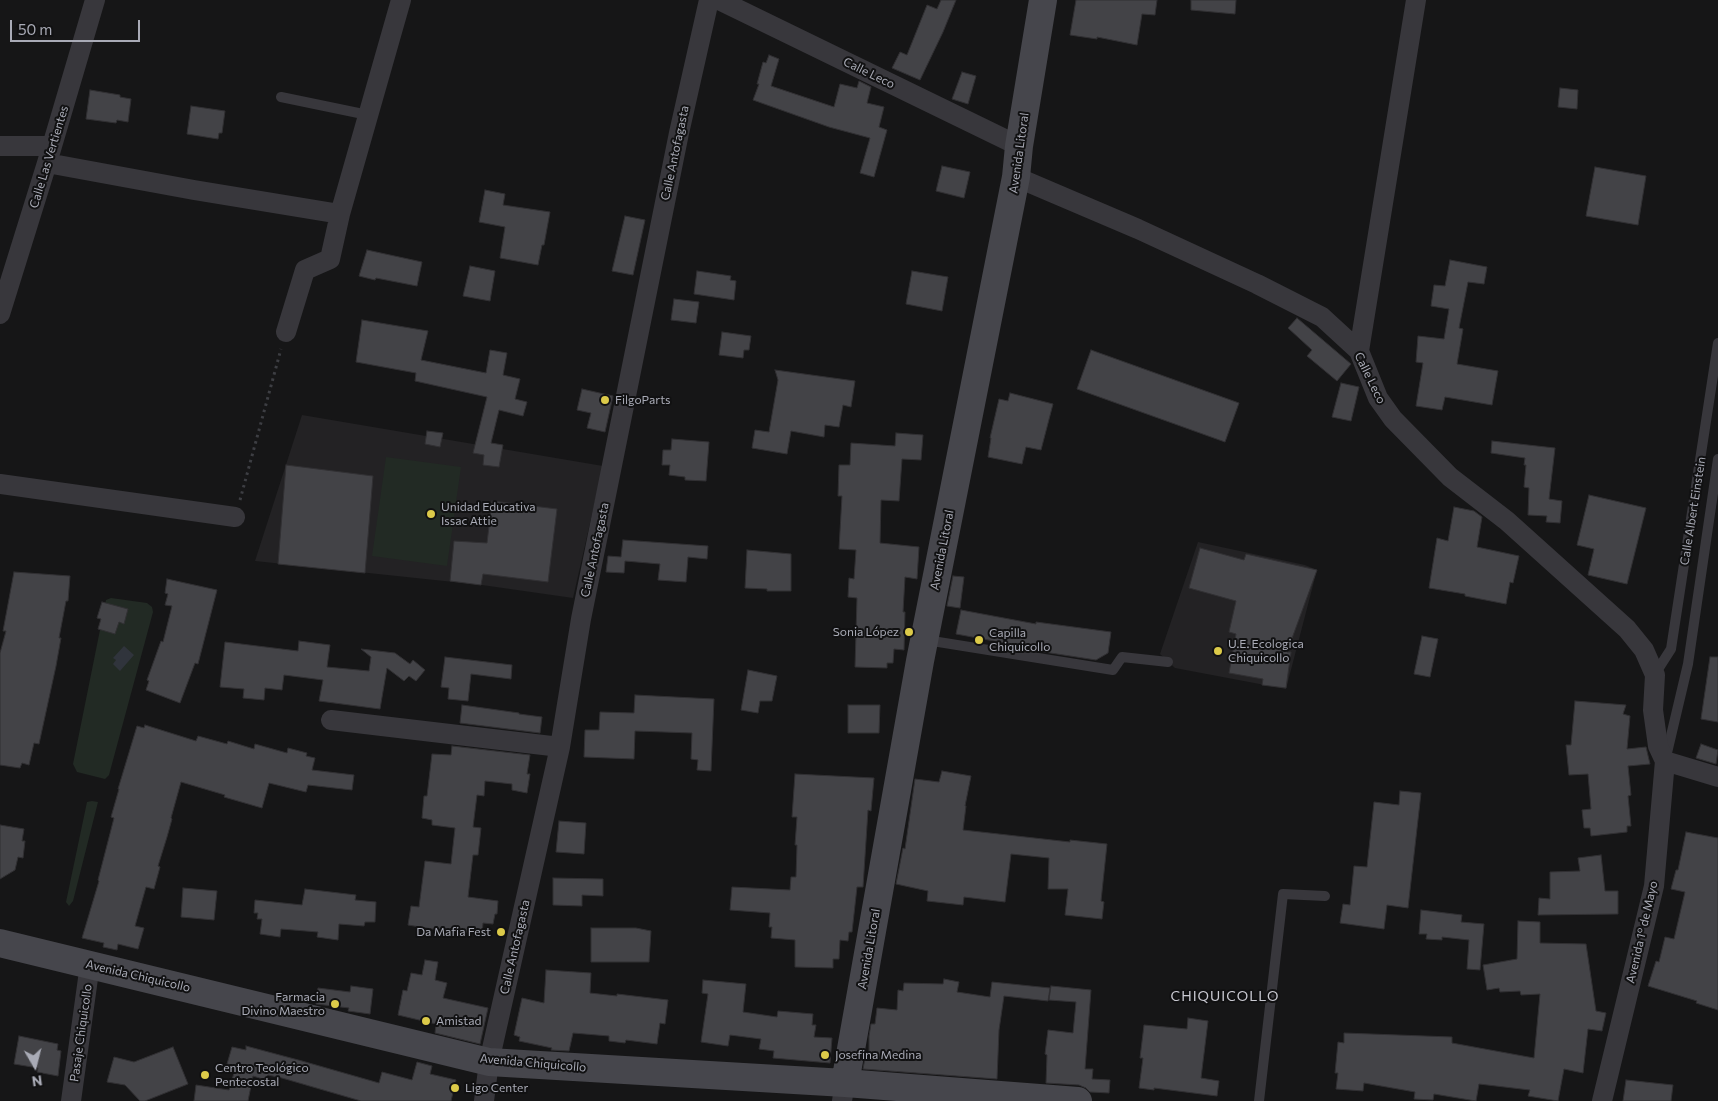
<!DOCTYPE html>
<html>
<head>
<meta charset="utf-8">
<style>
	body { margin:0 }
	#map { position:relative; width:1718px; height:1101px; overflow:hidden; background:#161617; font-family:Commissioner,sans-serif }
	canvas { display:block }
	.north { position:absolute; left:10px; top:1041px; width:50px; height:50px; -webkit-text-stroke:4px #111112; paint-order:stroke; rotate:172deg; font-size:14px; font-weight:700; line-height:20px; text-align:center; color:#a9abb6 }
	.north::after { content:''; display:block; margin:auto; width:18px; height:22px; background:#a9abb6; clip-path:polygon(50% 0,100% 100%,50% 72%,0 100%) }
	.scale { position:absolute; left:10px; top:20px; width:130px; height:22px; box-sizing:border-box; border:2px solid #a9abb6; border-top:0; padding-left:6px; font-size:15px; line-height:18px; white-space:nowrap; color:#a9abb6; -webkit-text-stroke:4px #111112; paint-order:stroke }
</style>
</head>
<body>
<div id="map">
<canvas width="1718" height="1101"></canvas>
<div class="north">N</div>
<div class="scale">50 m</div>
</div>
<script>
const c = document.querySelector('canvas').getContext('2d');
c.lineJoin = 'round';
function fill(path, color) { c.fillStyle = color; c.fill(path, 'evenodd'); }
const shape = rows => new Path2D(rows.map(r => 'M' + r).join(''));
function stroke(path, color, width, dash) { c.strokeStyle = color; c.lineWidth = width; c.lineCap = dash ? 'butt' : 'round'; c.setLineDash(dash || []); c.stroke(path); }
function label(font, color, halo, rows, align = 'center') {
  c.font = font + ' Commissioner,sans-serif'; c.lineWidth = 4; c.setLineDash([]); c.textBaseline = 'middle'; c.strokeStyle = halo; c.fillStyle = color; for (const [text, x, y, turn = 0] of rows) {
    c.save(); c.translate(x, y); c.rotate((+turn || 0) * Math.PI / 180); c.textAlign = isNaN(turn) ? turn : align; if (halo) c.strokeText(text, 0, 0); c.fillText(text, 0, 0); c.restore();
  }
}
const built = shape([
	[302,415,603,466,573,598,482,585,255,561],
	[1198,542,1305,565,1317,570,1286,689,1175,668,1160,654]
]);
const green = shape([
	[386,457,461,467,447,566,372,556],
	[111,598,147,603,152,607,153,612,109,775,105,779,77,772,73,764,106,600],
	[92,801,98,802,73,901,69,906,66,902,87,802]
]);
const water = shape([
	[124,646,134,655,120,671,113,664,116,660,113,658]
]);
const building = shape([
	[941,0,956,0,943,32,920,80,892,68,900,52,907,55,927,5,937,9,941,0],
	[1076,0,1157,0,1155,15,1142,14,1137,45,1097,37,1097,39,1070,35,1076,0],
	[1191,0,1236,0,1235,14,1191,10,1191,0],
	[769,55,779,59,771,86,834,107,840,84,857,88,859,81,871,87,867,103,884,107,879,127,887,130,874,177,860,173,870,138,829,127,753,100,759,84,757,84,763,62,766,63,769,55],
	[962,72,976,76,968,104,952,99,962,72],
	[1560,88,1578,90,1577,109,1558,107,1560,88],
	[90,90,120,95,120,97,131,99,128,122,117,120,116,123,86,119,90,90],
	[191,106,225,111,222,133,219,133,218,139,187,134,191,106],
	[942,166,970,172,964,198,936,191,942,166],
	[1595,167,1646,176,1638,225,1586,216,1595,167],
	[485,190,505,194,503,205,550,212,544,245,542,245,538,265,500,258,505,227,479,222,485,190],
	[625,216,645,220,633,275,612,271,625,216],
	[367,250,422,262,417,286,376,278,375,280,359,276,367,250],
	[1450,260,1487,267,1484,284,1468,282,1459,328,1463,329,1457,364,1498,371,1492,405,1445,397,1442,410,1416,406,1423,363,1416,362,1418,336,1444,339,1449,309,1431,306,1434,285,1445,286,1450,260],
	[470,266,495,271,490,301,463,296,470,266],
	[697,271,731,276,730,280,736,281,734,300,694,294,697,271],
	[912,271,948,277,942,311,906,304,912,271],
	[674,299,699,302,696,323,671,320,674,299],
	[1297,318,1351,364,1337,381,1307,356,1312,350,1288,328,1297,318],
	[362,320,428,331,421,360,486,373,490,350,507,353,503,375,520,379,515,399,527,402,523,416,499,410,491,443,503,445,499,467,483,465,484,455,473,453,487,397,415,381,416,373,356,362,362,320],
	[722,332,751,336,749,350,744,350,743,358,719,355,722,332],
	[1091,350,1239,403,1225,442,1077,389,1091,350],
	[775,370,855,381,851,407,843,405,839,427,825,425,824,437,791,431,787,454,752,448,755,430,769,432,778,380,775,370],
	[1341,383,1359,387,1351,421,1332,417,1341,383],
	[582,389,613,396,605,432,587,428,591,413,577,410,582,389],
	[1010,393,1053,404,1041,450,1026,447,1022,464,988,457,991,438,990,438,999,399,1008,401,1010,393],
	[427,431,443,433,440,447,425,444,427,431],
	[896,433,923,435,921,460,902,459,899,501,881,500,880,543,919,547,917,579,905,577,903,612,905,612,904,650,894,649,893,663,887,663,887,668,855,667,857,598,848,597,849,578,854,579,856,550,839,549,842,496,838,496,839,465,850,465,851,443,895,446,896,433],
	[672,439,709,442,706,481,685,480,685,477,669,475,670,465,662,465,663,450,671,450,672,439],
	[1492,441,1555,448,1549,499,1562,501,1560,523,1546,522,1547,516,1528,515,1529,488,1524,487,1526,465,1524,465,1525,458,1491,453,1492,441],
	[286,465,373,476,365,573,278,564,286,465],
	[1589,495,1646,508,1627,584,1588,575,1594,549,1577,545,1589,495],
	[492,501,557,509,548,582,483,574,481,585,450,581,454,541,487,543,492,501],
	[1454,507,1474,511,1482,517,1477,547,1519,556,1513,583,1510,582,1506,604,1465,596,1465,594,1429,588,1437,538,1448,541,1454,507],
	[623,540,708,546,707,559,688,557,686,582,658,580,660,564,625,561,624,573,606,572,608,556,621,557,623,540],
	[1200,548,1244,560,1246,554,1317,570,1287,652,1291,652,1286,688,1262,685,1263,679,1229,673,1236,634,1229,632,1236,601,1189,588,1200,548],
	[747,550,791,554,791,591,767,591,767,589,745,588,747,550],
	[14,572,70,576,68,601,66,601,59,638,61,638,56,666,39,744,34,743,29,765,22,763,20,768,0,765,0,653,6,631,3,631,14,572],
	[953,576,964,577,960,608,947,606,953,576],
	[167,579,217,590,198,664,195,663,180,703,146,690,149,681,147,680,161,641,163,642,172,606,165,605,168,594,165,593,167,579],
	[102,602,128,609,124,624,119,622,115,634,98,629,101,619,97,618,102,602],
	[961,610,1036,624,1036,622,1111,632,1108,653,1096,660,1031,650,1032,648,956,634,961,610],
	[1422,636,1438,639,1430,677,1414,674,1422,636],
	[299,641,330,645,327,667,369,671,371,657,361,649,395,653,410,664,413,660,425,670,416,681,409,676,404,681,387,668,380,709,319,701,323,680,284,675,282,690,265,688,264,700,243,698,244,689,220,687,225,642,298,651,299,641],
	[445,657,512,665,511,679,471,674,468,701,448,699,449,688,441,687,445,657],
	[1710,657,1718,657,1718,722,1701,719,1710,657],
	[748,670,777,676,772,701,760,701,758,713,741,710,748,670],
	[635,695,714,699,711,771,697,770,698,760,691,759,692,733,635,731,634,759,584,757,585,730,599,730,600,712,634,713,635,695],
	[1575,701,1626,705,1623,714,1630,716,1627,749,1646,747,1650,764,1628,766,1631,795,1628,796,1631,826,1627,826,1627,832,1591,836,1590,828,1584,828,1582,810,1591,809,1588,774,1569,775,1566,745,1571,745,1575,701],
	[462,705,519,713,519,714,542,717,540,733,460,723,462,705],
	[848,705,880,705,879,733,848,733,848,705],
	[145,725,196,741,198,736,227,744,228,741,254,749,255,744,287,753,288,748,307,753,306,756,315,758,312,770,354,775,352,790,308,785,306,792,269,783,262,808,224,797,225,795,181,782,171,818,172,819,167,837,158,866,160,867,154,889,146,887,135,926,144,928,138,949,118,944,117,950,103,947,104,943,82,938,99,881,98,880,114,818,111,817,119,789,118,789,137,726,144,728,145,725],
	[1701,744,1718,750,1716,764,1696,758,1701,744],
	[452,746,530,755,527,774,530,774,527,793,512,790,512,784,485,781,484,796,477,795,473,827,481,828,478,855,473,855,468,897,498,901,497,914,495,914,493,924,483,923,482,934,445,931,408,925,411,906,419,907,425,861,451,864,455,828,432,825,432,820,422,818,424,796,427,796,432,754,451,755,452,746],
	[942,771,971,776,965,806,966,806,963,830,1070,842,1070,840,1107,844,1101,901,1104,902,1102,919,1065,915,1068,889,1048,889,1049,858,1011,854,1005,902,964,897,963,905,927,901,928,891,896,884,903,848,905,849,915,779,939,782,942,771],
	[795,774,874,778,871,811,868,810,863,887,857,887,852,932,849,932,848,941,840,940,839,959,833,959,833,968,795,967,795,940,771,938,772,927,769,927,770,913,730,910,732,887,790,890,791,877,796,877,797,845,795,845,797,817,792,817,795,774],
	[1400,791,1421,793,1408,908,1387,905,1384,929,1340,923,1343,904,1350,905,1354,866,1367,867,1374,802,1399,805,1400,791],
	[559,821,586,823,584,854,556,852,559,821],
	[0,825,24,829,22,841,25,841,23,858,18,857,15,870,0,879,0,825],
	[1686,832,1718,838,1718,1010,1696,1003,1697,1001,1648,986,1656,961,1659,962,1665,937,1674,939,1685,892,1671,889,1676,870,1678,870,1686,832],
	[1601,855,1605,891,1618,891,1618,914,1538,915,1539,898,1550,899,1550,872,1580,871,1578,858,1601,855],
	[553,878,603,879,603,896,582,895,582,906,553,905,553,878],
	[183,888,217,891,214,920,181,917,183,888],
	[305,889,356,895,355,900,376,902,375,922,365,922,364,926,339,924,338,940,317,937,318,932,281,929,280,937,260,934,262,919,257,919,258,913,254,913,255,900,302,905,305,889],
	[1421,910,1462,915,1461,922,1484,924,1480,970,1467,969,1469,940,1442,937,1442,940,1426,939,1427,934,1419,934,1421,910],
	[1518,921,1540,922,1540,943,1586,944,1596,1011,1606,1013,1602,1031,1588,1029,1583,1073,1564,1069,1558,1101,1528,1096,1530,1090,1479,1084,1476,1101,1434,1094,1433,1100,1414,1099,1415,1092,1364,1083,1363,1091,1336,1089,1338,1073,1335,1073,1338,1042,1344,1043,1344,1033,1452,1037,1452,1043,1534,1058,1540,994,1521,995,1520,991,1500,992,1499,988,1487,990,1483,965,1517,959,1518,921],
	[591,928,636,928,651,931,649,962,591,962,591,928],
	[425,960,438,962,435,980,447,983,443,998,488,1008,480,1044,435,1033,436,1024,398,1015,403,990,407,991,411,973,422,975,425,960],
	[546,970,591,973,590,993,617,996,617,994,668,1000,665,1024,660,1023,657,1044,626,1040,625,1043,609,1041,609,1036,573,1033,569,1051,551,1050,552,1048,519,1041,520,1037,514,1035,522,998,544,1003,546,970],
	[944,979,959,982,957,992,990,997,992,982,1050,988,1048,1001,1004,996,999,1030,997,1079,863,1069,866,1053,869,1053,869,1036,871,1024,875,1024,877,1008,897,1010,898,990,903,991,904,983,943,984,944,979],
	[703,980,746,984,743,1012,777,1017,778,1011,813,1014,812,1025,816,1025,814,1037,832,1038,830,1063,773,1058,774,1051,759,1049,761,1039,730,1035,728,1046,701,1042,708,994,702,993,703,980],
	[351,986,373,989,370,1014,348,1011,349,1008,316,1004,318,988,350,992,351,986],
	[1051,986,1091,990,1085,1069,1093,1069,1092,1079,1110,1080,1109,1093,1090,1092,1086,1088,1079,1085,1046,1083,1047,1055,1045,1054,1048,1030,1073,1033,1076,1002,1049,1000,1051,986],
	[1188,1018,1208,1021,1201,1078,1219,1081,1217,1096,1154,1088,1154,1090,1139,1088,1143,1058,1140,1058,1144,1025,1187,1029,1188,1018],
	[19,1036,58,1044,57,1050,61,1051,58,1076,37,1072,38,1068,14,1064,19,1036],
	[246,1046,302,1061,379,1083,382,1072,412,1080,417,1062,432,1066,430,1074,456,1080,451,1101,361,1101,282,1078,268,1075,266,1080,253,1076,248,1101,194,1101,196,1085,229,1090,236,1066,227,1064,232,1047,246,1050,246,1046],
	[173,1047,188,1084,145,1101,140,1101,125,1085,107,1082,114,1057,134,1062,173,1047],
	[1626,1080,1673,1085,1671,1101,1623,1101,1626,1080]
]);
const path = shape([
	[240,500,281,349]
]);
const lane = shape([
	[281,97,368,115],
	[926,640,1113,670,1122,657,1168,662],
	[1655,674,1671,649,1718,343],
	[1666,757,1688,664,1718,459],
	[1259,1101,1283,894,1325,896]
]);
const street = shape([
	[719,0,1019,146],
	[0,146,52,146],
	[47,163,194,190,340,214],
	[1016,177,1138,229,1257,284,1322,317,1359,351,1378,398,1393,419,1450,477,1507,521,1627,629,1644,650,1655,675,1653,710,1658,746,1665,761,1718,777],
	[0,314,47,163,95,0],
	[286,332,305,270,330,259,340,214,401,0],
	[1359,351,1416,0],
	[0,484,235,517],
	[331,720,560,747],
	[71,1101,90,964],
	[484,1101,489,1062,560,747,581,619,679,133,709,0],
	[842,1101,845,1083],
	[1602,1101,1654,886,1665,761]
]);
const secondary = shape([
	[0,943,489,1062,845,1083,1078,1101],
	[845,1083,920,661,1016,177,1019,146,1043,0]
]);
const markers = [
	[605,400,5,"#dcca49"],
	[431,514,5,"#dcca49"],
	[909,632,5,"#dcca49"],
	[979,640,5,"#dcca49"],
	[1218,651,5,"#dcca49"],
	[501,932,5,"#dcca49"],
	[335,1004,5,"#dcca49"],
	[426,1021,5,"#dcca49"],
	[825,1055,5,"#dcca49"],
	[205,1075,5,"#dcca49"],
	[455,1088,5,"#dcca49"]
];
const streetNames = [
	["Calle Leco",869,73,26],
	["Calle Antofagasta",675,153,-78],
	["Avenida Litoral",1019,153,-82],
	["Calle Las Vertientes",49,157,-73],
	["Calle Leco",1370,378,64],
	["Calle Albert Einstein",1693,511,-81],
	["Calle Antofagasta",595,550,-78],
	["Avenida Litoral",942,550,-79],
	["Avenida 1º de Mayo",1642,932,-77],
	["Calle Antofagasta",515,947,-77],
	["Avenida Litoral",869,949,-80],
	["Avenida Chiquicollo",138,976,13],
	["Pasaje Chiquicollo",81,1033,-82],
	["Avenida Chiquicollo",533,1063,5]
];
const poiNames = [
	["FilgoParts",615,400],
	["Unidad Educativa",441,507],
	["Issac Attie",441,521],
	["Sonia López",899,632,"right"],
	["Capilla",989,633],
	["Chiquicollo",989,647],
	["U.E. Ecologica",1228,644],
	["Chiquicollo",1228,658],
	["Da Mafia Fest",491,932,"right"],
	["Farmacia",325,997,"right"],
	["Divino Maestro",325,1011,"right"],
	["Amistad",436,1021],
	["Josefina Medina",835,1055],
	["Centro Teológico",215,1068],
	["Pentecostal",215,1082],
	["Ligo Center",465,1088]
];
const neighbourhoodNames = [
	["CHIQUICOLLO",1225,996]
];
fill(built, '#232224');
fill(green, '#222a24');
fill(water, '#30343c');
fill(building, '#434347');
stroke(building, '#313033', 1);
stroke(path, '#3d3e43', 3, [2.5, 4]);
stroke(lane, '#38373c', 10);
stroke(street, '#38373c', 20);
stroke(secondary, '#46464c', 28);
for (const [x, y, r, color] of markers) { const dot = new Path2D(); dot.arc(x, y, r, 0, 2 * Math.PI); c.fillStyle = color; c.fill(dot); stroke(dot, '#111112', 2); }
label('12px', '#a9abb6', '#111112', streetNames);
label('12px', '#a9abb6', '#111112', poiNames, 'left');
c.letterSpacing = '1px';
label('14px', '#cacad2', '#111112', neighbourhoodNames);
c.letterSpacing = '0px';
</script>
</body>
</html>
